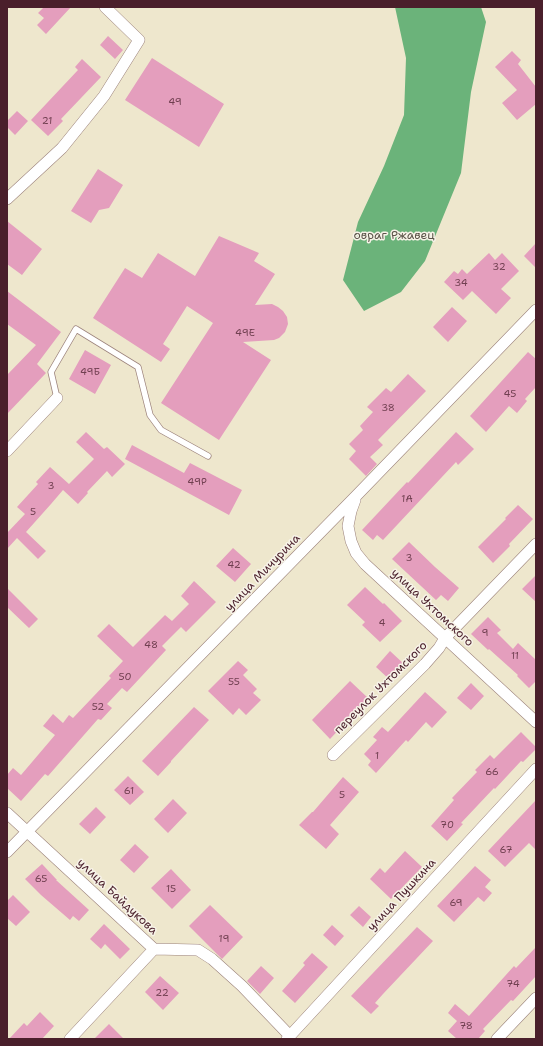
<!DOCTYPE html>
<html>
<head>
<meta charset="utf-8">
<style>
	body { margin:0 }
	#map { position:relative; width:543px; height:1046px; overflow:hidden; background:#eee7cd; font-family:"Shantell Sans",sans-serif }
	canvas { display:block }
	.frame { position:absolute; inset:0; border:8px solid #4a1f2b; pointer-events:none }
</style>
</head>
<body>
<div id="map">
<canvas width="543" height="1046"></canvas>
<div class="frame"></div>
</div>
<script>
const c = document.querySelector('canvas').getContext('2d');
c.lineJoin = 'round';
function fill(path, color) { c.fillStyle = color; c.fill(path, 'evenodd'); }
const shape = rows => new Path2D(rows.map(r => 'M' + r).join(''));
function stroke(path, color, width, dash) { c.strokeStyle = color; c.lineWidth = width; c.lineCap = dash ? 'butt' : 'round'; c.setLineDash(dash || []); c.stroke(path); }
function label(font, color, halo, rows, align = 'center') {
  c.font = font + ' "Shantell Sans",sans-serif'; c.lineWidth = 3; c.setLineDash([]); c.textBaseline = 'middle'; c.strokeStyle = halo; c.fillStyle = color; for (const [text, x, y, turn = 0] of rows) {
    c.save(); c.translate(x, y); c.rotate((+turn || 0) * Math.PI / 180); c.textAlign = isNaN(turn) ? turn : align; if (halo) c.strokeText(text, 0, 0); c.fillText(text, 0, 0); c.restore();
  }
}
const forest = shape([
	[395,7,481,7,486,22,471,92,461,173,425,261,401,292,364,311,343,280,358,222,384,166,404,115,406,58]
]);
const building = shape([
	[44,7,71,7,46,34,37,25,44,18,38,13],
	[108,36,123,50,115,59,100,45],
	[512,51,521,60,518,64,536,87,536,104,517,120,502,103,517,90,495,67],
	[152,58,224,104,199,147,125,100],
	[82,59,101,77,61,119,63,121,48,136,31,120,78,70,75,67],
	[17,111,28,121,15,135,7,127,7,121],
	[98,169,123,185,109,208,99,210,91,223,71,211],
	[7,221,42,249,22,275,7,264],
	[219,236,259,253,254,261,275,274,255,305,272,304,278,307,283,311,287,317,288,324,285,332,279,338,274,340,243,342,271,360,219,440,161,403,213,323,187,306,163,344,170,349,161,362,93,318,125,268,142,278,158,253,195,276],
	[536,243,536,268,524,256],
	[489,253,495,260,502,253,519,271,501,289,511,298,496,314,472,291,463,300,444,282,454,271,458,274,462,269,467,274],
	[7,291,61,332,37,364,46,373,7,414,7,375,36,345,7,324],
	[452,307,467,321,448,342,433,327],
	[85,350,111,365,95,394,69,379],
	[528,352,536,359,536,387,525,399,527,401,517,413,509,406,486,432,470,416],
	[408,374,426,391,378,440,383,445,370,457,377,464,366,476,349,459,356,451,349,444,363,430,360,426,373,412,367,407,386,388,391,392],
	[86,432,104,449,107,447,125,464,112,477,107,471,87,492,88,493,78,504,63,490,51,504,26,532,46,551,38,559,17,538,7,549,7,533,25,514,17,507,38,484,36,482,50,467,69,484,94,459,76,442],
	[456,432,474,449,458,465,456,462,383,540,377,535,373,540,362,530,407,482,408,483],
	[132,445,184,473,190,463,242,490,229,515,125,459],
	[518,505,533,519,509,544,510,546,493,563,478,547,506,519,505,518],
	[409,542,435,567,459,588,448,601,441,595,436,600,392,559],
	[233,548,251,564,235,582,216,566],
	[536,575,536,602,522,589],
	[194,581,216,602,186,632,181,627,162,646,166,650,127,692,122,688,107,704,112,708,101,720,98,719,48,776,45,774,21,801,7,788,7,775,13,768,21,775,55,735,43,726,53,714,63,723,69,715,73,718,111,678,109,676,123,661,97,636,109,624,133,647,165,615,172,621,189,604,181,596],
	[365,587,383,604,384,603,402,621,380,642,362,625,365,622,347,605],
	[7,588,38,619,29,628,7,607],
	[488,617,501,630,497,633,513,649,518,643,536,660,536,681,529,688,517,676,518,675,489,649,488,650,471,634],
	[390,651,404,664,390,680,376,667],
	[238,661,248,670,243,675,257,689,253,693,261,700,246,715,239,708,233,715,208,691],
	[350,681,368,698,344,722,345,723,330,739,312,720],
	[471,683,484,696,471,710,457,698],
	[425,692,447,712,432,728,426,722,408,742,406,740,376,773,368,765,371,761,364,754,377,740,373,737,382,727,388,732],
	[194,707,209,720,171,761,171,762,158,776,142,761],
	[521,732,536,747,536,749,523,762,521,761,495,789,494,788,461,823,463,824,447,841,431,826,454,800,452,798,477,772,475,770,490,755,494,759],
	[128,776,144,792,130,805,114,790],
	[343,777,359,792,330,825,339,834,326,849,299,825,312,812,313,812],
	[173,799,187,813,168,833,154,819],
	[536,800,536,850,529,843,505,867,488,851],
	[96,807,106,817,90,834,79,824],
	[135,844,149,857,134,873,120,860],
	[405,851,422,867,391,899,370,879,380,868,385,873],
	[42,864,57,880,56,880,89,910,79,921,73,916,70,920,41,895,25,879],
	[475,866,491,880,485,887,492,893,484,902,478,897,454,922,437,906],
	[171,869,191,890,172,909,151,888],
	[13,895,30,912,16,926,7,918,7,901],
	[210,905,243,937,222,959,189,926],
	[359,906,371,917,363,927,350,915],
	[104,924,130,949,120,959,105,944,101,949,90,939],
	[332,925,344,936,335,946,323,935],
	[417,927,433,941,383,994,375,1003,379,1006,371,1014,351,996],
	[536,947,536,976,513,1001,511,1000,483,1029,485,1031,478,1039,457,1039,448,1031,457,1021,448,1013,455,1004,469,1016,514,966,516,968],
	[312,953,328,967,295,1003,282,991,305,965,303,963],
	[261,966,274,978,260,994,247,981],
	[160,976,179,993,163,1010,145,992],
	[40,1012,54,1026,42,1039,9,1039,24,1023,27,1026],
	[109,1024,124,1039,94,1039]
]);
const service = shape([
	[57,398,51,372,76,329,138,367,150,415,161,430,208,456]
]);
const minor = shape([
	[7,199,62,148,104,96,139,40,105,7],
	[7,451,57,398],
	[355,500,351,511,348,526,351,541,356,553,365,564,536,722],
	[333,755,425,664,439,648,445,638,536,544],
	[7,813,154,949,198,950,212,959,242,986,290,1036],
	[7,852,357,495,536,310],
	[70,1039,154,949],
	[287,1039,536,769],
	[497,1039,536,998]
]);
const numberNames = [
	["49",175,102],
	["21",47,121],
	["32",499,267],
	["34",461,283],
	["49Е",245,333],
	["49Б",90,372],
	["45",510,394],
	["38",388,408],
	["49Р",197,482],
	["3",51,486],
	["1А",407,499],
	["5",33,512],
	["3",409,558],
	["42",234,565],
	["4",382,623],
	["9",485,633],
	["48",151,645],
	["11",515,656],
	["50",125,677],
	["55",234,682],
	["52",98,707],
	["1",377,756],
	["66",492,772],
	["61",129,791],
	["5",342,795],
	["70",447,825],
	["67",506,850],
	["65",41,879],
	["15",171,889],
	["69",456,903],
	["19",224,939],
	["74",513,984],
	["22",162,993],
	["78",466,1026]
];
const parkNames = [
	["овраг Ржавец",394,236]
];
const streetNames = [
	["улица Мичурина",263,573,-46],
	["улица Ухтомского",432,608,43],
	["переулок Ухтомского",381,688,-45],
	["улица Пушкина",402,895,-47],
	["улица Байдукова",117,897,43]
];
fill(forest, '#6bb37a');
fill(building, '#e49ebd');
stroke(service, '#9c837c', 7);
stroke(minor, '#9c837c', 12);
stroke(service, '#fff', 5.5);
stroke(minor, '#fff', 11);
label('10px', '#703f50', null, numberNames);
label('12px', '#5b5449', '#f7f3e8', parkNames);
label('12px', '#4a1f2b', '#f7f3e8', streetNames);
</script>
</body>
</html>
